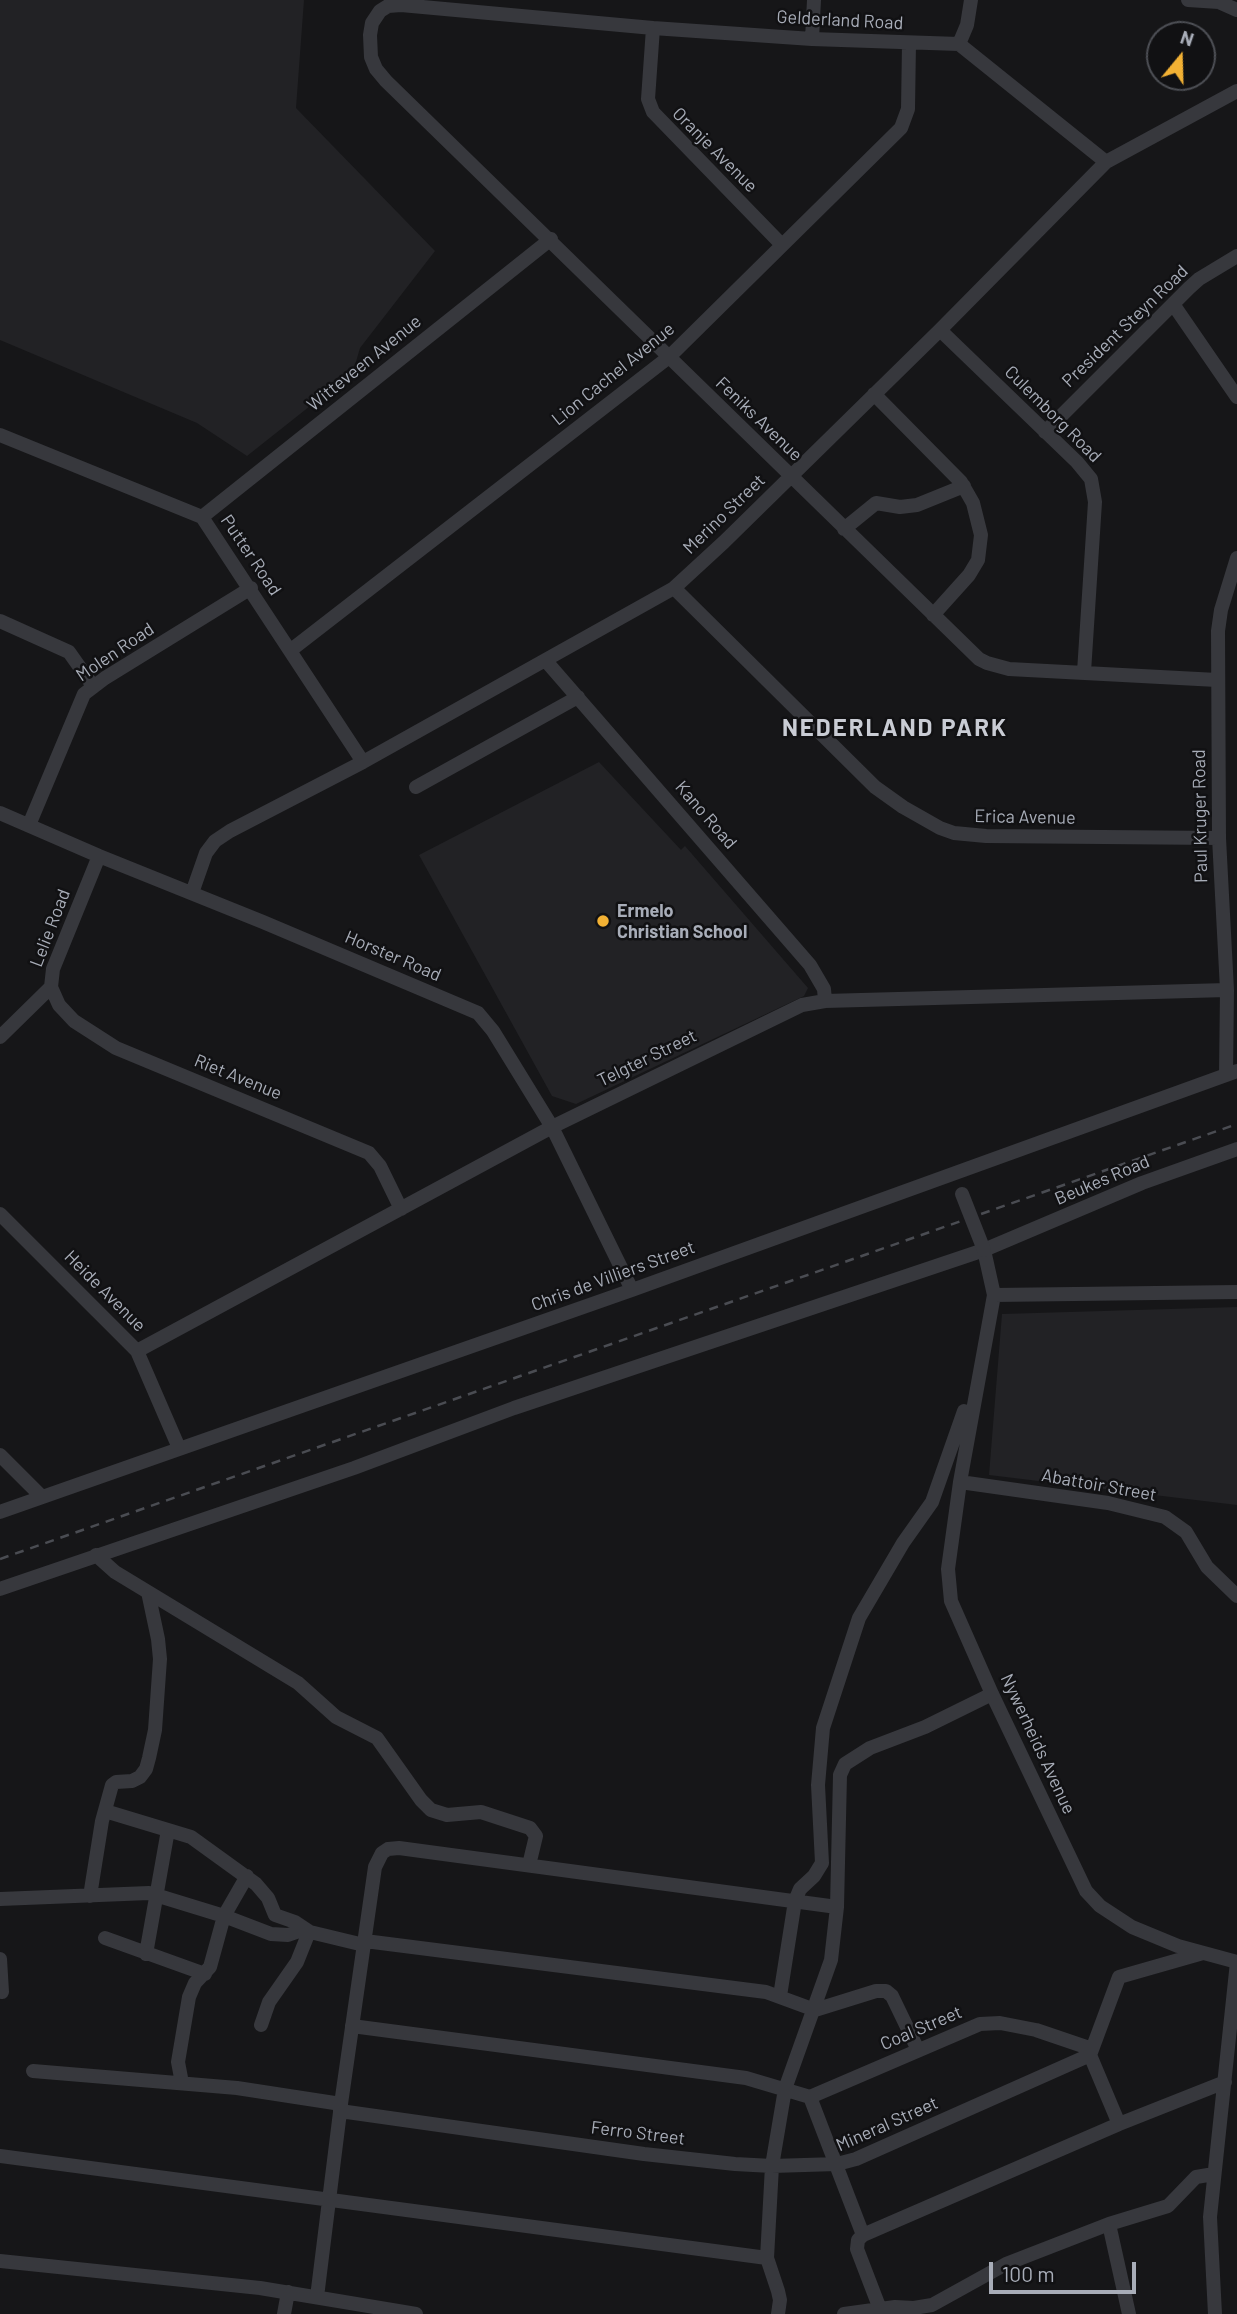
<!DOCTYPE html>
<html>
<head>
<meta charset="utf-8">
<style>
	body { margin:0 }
	#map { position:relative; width:1237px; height:2314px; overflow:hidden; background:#161618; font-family:Barlow,sans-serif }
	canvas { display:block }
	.north { position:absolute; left:1146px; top:21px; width:70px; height:70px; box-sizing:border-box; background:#111113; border:2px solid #4d4f55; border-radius:50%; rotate:19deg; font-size:19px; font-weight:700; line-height:28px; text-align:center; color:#a8adb8 }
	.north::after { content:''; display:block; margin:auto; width:24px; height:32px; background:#f2b134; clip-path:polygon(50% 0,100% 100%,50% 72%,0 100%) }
	.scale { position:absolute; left:989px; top:2262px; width:147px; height:32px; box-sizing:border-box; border:4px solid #a8adb8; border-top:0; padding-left:9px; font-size:21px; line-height:24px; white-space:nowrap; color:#a8adb8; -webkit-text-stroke:5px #111113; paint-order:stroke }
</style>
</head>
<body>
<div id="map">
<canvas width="1237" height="2314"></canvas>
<div class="north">N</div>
<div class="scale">100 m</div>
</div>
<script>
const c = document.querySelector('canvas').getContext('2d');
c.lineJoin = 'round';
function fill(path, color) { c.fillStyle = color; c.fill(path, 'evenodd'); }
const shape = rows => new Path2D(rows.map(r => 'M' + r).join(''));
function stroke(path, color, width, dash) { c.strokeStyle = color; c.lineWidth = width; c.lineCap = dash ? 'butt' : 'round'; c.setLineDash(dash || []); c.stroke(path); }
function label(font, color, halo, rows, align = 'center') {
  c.font = font + ' Barlow,sans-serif'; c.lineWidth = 5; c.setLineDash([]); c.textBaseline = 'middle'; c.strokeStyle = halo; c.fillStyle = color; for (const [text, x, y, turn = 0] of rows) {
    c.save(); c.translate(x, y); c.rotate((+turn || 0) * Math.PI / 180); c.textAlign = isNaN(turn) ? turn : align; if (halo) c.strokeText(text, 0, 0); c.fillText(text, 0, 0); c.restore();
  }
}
const built = shape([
	[0,0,304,0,296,108,435,251,360,348,353,372,247,456,197,423,0,340],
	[599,762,681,850,685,846,808,988,804,996,576,1104,552,1096,419,855],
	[1237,1307,1237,1505,989,1475,1002,1314]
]);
const minor = shape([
	[1188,0,1219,2,1237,10],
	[653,28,648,99,653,112,782,245],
	[812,39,814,0],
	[959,44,967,25,971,0],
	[1106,162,959,44,812,39,653,28,401,5,388,6,380,11,372,23,370,35,371,57,376,69,386,81,979,659,987,663,1009,669,1217,680],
	[1173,304,1237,397],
	[940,330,1077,462,1091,479,1095,502,1084,672],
	[874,394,961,482,973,503,981,535,978,560,969,575,933,615],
	[1045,432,1189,288,1199,279,1237,256],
	[0,435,202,517,363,762],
	[202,517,551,239],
	[844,529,876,503,900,507,917,505,964,486],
	[674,588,875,787,903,807,940,828,954,833,986,836,1219,838],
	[0,621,69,652,93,686],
	[291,650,669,357,901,128,908,109,909,43],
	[546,661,810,965,824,989,825,1001],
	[416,787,578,697],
	[0,813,99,856,263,922,478,1013,493,1031,552,1127,632,1290],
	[29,825,84,694,105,678,251,588],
	[192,893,206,853,215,841,230,831,363,762,674,588,724,542,940,330,1106,162,1237,91],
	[51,987,59,1005,74,1021,116,1048,369,1153,380,1166,401,1209],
	[0,1037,51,987,53,969,99,856],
	[1226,1075,1227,990,1219,838,1218,631,1221,610,1237,558],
	[0,1214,137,1351,179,1448],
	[984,1250,994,1295,960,1482,948,1569,951,1601,992,1694,1086,1891,1100,1906,1132,1927,1178,1946,1237,1962],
	[994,1295,1237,1292],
	[137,1351,552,1127,802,1005,825,1001,1227,990],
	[0,1455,42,1497],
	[960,1482,1108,1503,1165,1517,1186,1532,1207,1567,1237,1596],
	[0,1512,632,1290,1237,1071],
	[96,1555,115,1572,298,1683,336,1717,377,1738,421,1800,431,1810,447,1815,481,1812,530,1828,536,1836,529,1865],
	[0,1589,354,1468,514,1408,984,1250,1142,1183,1237,1149],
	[105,1811,191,1837,256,1884,268,1898,275,1915,295,1922,310,1932,364,1945],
	[90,1896,102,1821,112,1785,116,1782,132,1781,140,1777,146,1769,149,1758,155,1730,160,1659,158,1639,148,1592],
	[0,1899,149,1893,224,1916,271,1934,288,1935,305,1929],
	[105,1938,205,1974],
	[365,1941,766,1992,815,2010],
	[146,1954,168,1830],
	[0,1959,2,1992],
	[780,1996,795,1901,800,1889,814,1876,822,1863,818,1785,823,1728,859,1618,903,1543,932,1502,964,1411],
	[815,2010,876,1991,886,1991,892,1996,918,2050],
	[261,2025,269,2002,297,1962,309,1932],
	[352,2026,746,2078,810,2097,863,2235,1119,2124,1225,2082],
	[1090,2055,1119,1977,1203,1953],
	[33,2071,237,2088,341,2104],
	[182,2083,178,2062,189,1997,195,1983,210,1967,224,1916,247,1876],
	[810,2097,980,2024,1000,2023,1036,2030,1092,2049],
	[340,2111,644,2154,735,2164,772,2166,837,2164,856,2159,1090,2055,1119,2124],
	[0,2156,767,2258],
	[1109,2224,1129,2314],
	[863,2235,858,2240,857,2249,880,2309],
	[0,2261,260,2288,416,2314],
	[317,2297,341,2104,375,1867,382,1853,388,1849,399,1848,837,1907],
	[284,2314,288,2292],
	[778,2314,780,2300,778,2291,767,2258,772,2166,785,2089,831,1960,837,1907,840,1775,845,1764,870,1748,925,1727,992,1694],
	[844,2314,895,2307,914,2308,932,2305,1006,2264,1109,2224,1168,2206,1196,2177,1214,2174],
	[1215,2314,1210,2217,1237,1962]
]);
const rail = shape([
	[0,1559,1237,1124]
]);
const minorBridge = shape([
	[962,1194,984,1250]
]);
const markers = [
	[603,921,7,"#f2b134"]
];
const streetNames = [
	["Gelderland Road",840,20,3],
	["Oranje Avenue",715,150,45],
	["President Steyn Road",1125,326,-44],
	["Witteveen Avenue",364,363,-39],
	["Lion Cachel Avenue",613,374,-39],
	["Culemborg Road",1053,414,45],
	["Feniks Avenue",759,419,44],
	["Merino Street",724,514,-44],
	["Putter Road",251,555,56],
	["Molen Road",115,652,-34],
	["Kano Road",706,815,49],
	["Paul Kruger Road",1200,816,-91],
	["Erica Avenue",1025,817,1],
	["Lelie Road",50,928,-69],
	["Horster Road",393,956,23],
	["Telgter Street",647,1058,-26],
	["Riet Avenue",238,1077,22],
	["Beukes Road",1102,1180,-23],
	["Chris de Villiers Street",613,1276,-20],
	["Heide Avenue",105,1291,45],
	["Abattoir Street",1099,1485,10],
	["Nywerheids Avenue",1038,1744,65],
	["Coal Street",921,2028,-23],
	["Mineral Street",887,2124,-24],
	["Ferro Street",638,2133,7]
];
const poiNames = [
	["Ermelo",617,911],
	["Christian School",617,932]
];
const districtNames = [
	["NEDERLAND PARK",895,728]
];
fill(built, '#222225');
stroke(minor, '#37383d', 14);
stroke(rail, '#4a4c52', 2.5, [9, 7]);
stroke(minorBridge, '#37383d', 14);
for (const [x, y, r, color] of markers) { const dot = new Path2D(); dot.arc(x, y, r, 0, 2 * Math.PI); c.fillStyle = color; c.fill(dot); stroke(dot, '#111113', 2.5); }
label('18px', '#a8adb8', '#111113', streetNames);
label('bold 18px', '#a8adb8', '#111113', poiNames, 'left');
c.letterSpacing = '2px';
label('bold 24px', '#c9ccd4', '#111113', districtNames);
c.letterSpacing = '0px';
</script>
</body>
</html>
